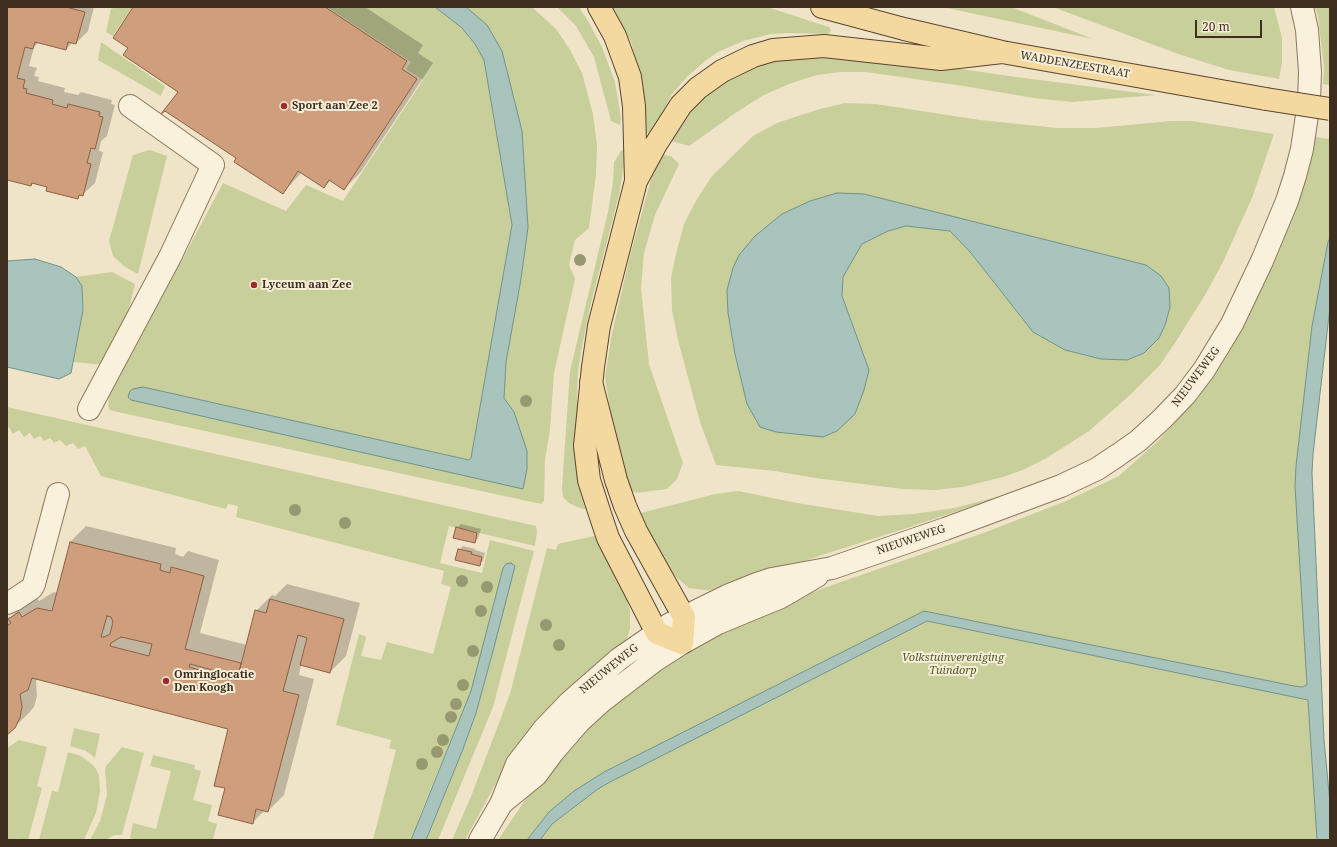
<!DOCTYPE html>
<html>
<head>
<meta charset="utf-8">
<style>
	body { margin:0 }
	#map { position:relative; width:1337px; height:847px; overflow:hidden; background:#f0e4c8; font-family:"Noto Serif",serif }
	canvas { display:block }
	.frame { position:absolute; inset:0; border:8px solid #3d2e20; pointer-events:none }
	.scale { position:absolute; left:1195px; top:20px; width:67px; height:18px; box-sizing:border-box; border:2px solid #3d2e20; border-top:0; padding-left:5px; font-size:12px; line-height:14px; white-space:nowrap; color:#3d2e20; -webkit-text-stroke:3px #f7eed8; paint-order:stroke }
</style>
</head>
<body>
<div id="map">
<canvas width="1337" height="847"></canvas>
<div class="frame"></div>
<div class="scale">20 m</div>
</div>
<script>
const c = document.querySelector('canvas').getContext('2d');
c.lineJoin = 'round';
function fill(path, color) { c.fillStyle = color; c.fill(path, 'evenodd'); }
const shape = rows => new Path2D(rows.map(r => 'M' + r).join(''));
function stroke(path, color, width, dash) { c.strokeStyle = color; c.lineWidth = width; c.lineCap = dash ? 'butt' : 'round'; c.setLineDash(dash || []); c.stroke(path); }
function label(font, color, halo, rows, align = 'center') {
  c.font = font + ' "Noto Serif",serif'; c.lineWidth = 4; c.setLineDash([]); c.textBaseline = 'middle'; c.strokeStyle = halo; c.fillStyle = color; for (const [text, x, y, turn = 0] of rows) {
    c.save(); c.translate(x, y); c.rotate((+turn || 0) * Math.PI / 180); c.textAlign = isNaN(turn) ? turn : align; if (halo) c.strokeText(text, 0, 0); c.fillText(text, 0, 0); c.restore();
  }
}
const green = shape([
	[116,7,132,7,113,36,106,32,111,9],
	[327,7,435,7,462,28,475,44,484,60,512,226,471,458,469,460,143,387,133,389,523,488,514,412,504,398,506,362,521,279,528,227,522,131,469,9,466,7,532,7,556,29,569,48,582,73,593,114,597,145,596,175,589,228,575,240,569,265,575,279,554,373,550,430,545,460,544,501,541,504,113,411,110,410,108,406,109,397,223,183,286,211,306,185,343,201,423,80,406,69,411,62],
	[557,7,579,7,588,21,602,47,615,82,621,118,620,125,611,121,594,57,576,26],
	[612,7,767,7,829,27,831,30,829,34,786,33,771,34,743,41,718,52,705,61,688,76,672,94,652,134,642,131,640,81,636,61,631,42],
	[942,7,1011,7,1093,39],
	[1053,7,1274,7,1282,38,1282,63,1279,79,1229,70,1178,54],
	[1315,7,1330,7,1330,85,1323,84,1324,68,1318,16],
	[101,42,165,86,161,96,98,60],
	[844,52,1016,77,1156,95,1072,102,1033,98,970,87,866,72,841,72,817,75,789,84,762,96,734,114,689,146,668,140,692,105,716,85,773,56],
	[845,103,876,104,980,120,1057,128,1096,128,1171,121,1192,121,1274,134,1252,198,1222,264,1205,295,1175,343,1160,365,1128,397,1089,431,1045,459,1023,470,1003,477,963,487,935,490,902,489,815,478,775,471,716,465,700,422,678,340,672,310,671,278,676,254,684,224,697,199,712,176,753,136,777,123,795,117,820,109],
	[864,194,1170,307,1101,359,1065,350,1033,332,971,253,950,231,906,226,888,231,862,244,843,277,842,296,869,370,747,404,735,354,728,313],
	[1315,137,1330,139,1330,238,1328,242,1312,326,1296,466,1296,486,1307,685,1302,687,1294,686,924,611,604,772,574,791,549,812,527,840,498,840,534,787,577,734,668,659,748,617,832,585,986,532,1066,501,1119,476,1159,440,1200,395,1226,357,1268,276,1283,239,1302,193],
	[625,149,626,152,619,195,591,303,582,346,578,372,577,398,578,423,588,509,584,509,577,507,569,503,563,497,562,487,570,371,608,212,613,182,614,162,621,151],
	[150,150,167,156,138,274,125,267,113,256,109,241,133,155],
	[659,154,671,156,679,164,655,215,644,253,641,288,649,364,683,463,677,479,667,489,636,493,630,490,615,442,605,377,612,333,630,256,656,161],
	[112,272,135,284,127,317,105,365,73,362,83,310,82,286,76,277],
	[7,407,536,526,537,532,535,546,449,526,440,563,482,573,490,540,534,551,493,707,438,840,426,840,463,749,476,713,493,651,503,568,471,691,420,815,414,834,411,840,373,840,396,750,389,748,391,740,336,725,359,634,365,636,366,638,361,656,381,660,387,642,433,654,451,587,441,584,444,571,236,517,238,506,228,504,226,509,101,476,85,446,78,449,73,443,66,446,60,440,54,443,50,438,44,441,40,436,34,439,30,433,24,437,19,430,13,434,9,427,7,428],
	[738,491,797,503,878,516,913,514,954,508,1008,494,907,528,822,555,720,592,689,588,676,577,661,561,637,514,715,494],
	[598,535,625,593,630,611,630,629,626,642,501,774,465,840,452,840,472,794,510,694,547,548,556,550,558,544],
	[926,621,1308,700,1317,840,540,840,552,824,598,789,610,782],
	[74,728,100,734,95,758,86,751,70,746],
	[19,740,47,747,37,786,42,788,28,840,19,840,18,838,15,840,7,840,7,748],
	[122,747,144,753,122,835,114,835,106,840,90,840,100,821,107,795,105,770,106,766],
	[68,752,81,756,93,765,96,769,99,776,100,791,96,813,84,840,39,840,52,791,58,792],
	[153,755,195,765,194,769,201,771,193,800,212,805,208,821,217,824,213,840,137,840,130,838,133,823,156,829,171,771,150,766]
]);
const water = shape([
	[435,7,466,7,487,25,502,51,522,131,528,227,521,279,506,362,504,398,514,412,527,451,527,469,523,489,131,400,128,397,130,391,133,389,143,387,469,460,471,458,512,225,484,60,475,44,462,28,435,7],
	[837,193,864,194,1146,265,1161,276,1169,288,1170,307,1165,325,1159,338,1144,353,1127,360,1101,359,1065,350,1033,332,971,253,950,231,906,226,888,231,862,244,843,277,842,296,869,370,864,390,855,414,837,431,823,437,776,432,760,427,747,404,735,354,728,313,727,290,733,268,739,255,755,236,782,214,810,201,837,193],
	[1330,238,1330,307,1313,454,1312,473,1324,740,1330,803,1330,840,1317,840,1308,700,927,621,610,782,598,789,552,824,540,840,527,840,549,812,574,791,604,772,924,611,1294,686,1302,687,1307,685,1295,486,1296,466,1312,326,1328,242,1330,238],
	[35,259,61,267,76,277,82,286,83,310,71,373,59,379,7,367,7,261,35,259],
	[511,563,515,566,493,651,476,713,463,749,426,840,411,840,471,691,503,568,506,564,511,563]
]);
const shadow = shape([
	[7,7,94,7,88,31,76,43,73,42,66,49,39,42,34,47,29,66,37,68,34,76,39,77,38,81,65,88,64,92,78,95,81,92,112,100,111,104,115,105,107,136,101,141,99,151,103,152,95,183,82,195,81,194,78,198,48,186,34,182,30,185,7,179],
	[135,7,365,7,423,45,418,53,433,63,360,173,344,189,331,180,324,187,302,172,283,193,179,91,130,48],
	[461,524,481,529,478,538,475,542,457,528],
	[86,526,176,548,175,554,183,557,188,551,219,560,200,633,247,645,256,611,272,595,275,596,287,584,360,603,346,656,330,672,301,664,299,675,314,679,284,795,268,811,265,810,252,823,226,787,230,728,39,678,36,681,37,696,34,707,27,715,7,734,7,617,10,618,25,603,36,596,39,601,54,592,57,593,70,542],
	[463,546,475,549,475,550,485,553,483,561,479,564,459,550]
]);
const building = shape([
	[7,7,66,7,85,12,76,44,68,42,66,50,35,42,33,49,25,47,17,78,25,80,23,88,27,89,26,93,53,100,52,104,67,108,68,104,100,112,99,116,103,117,95,149,91,148,87,163,91,164,83,196,79,195,78,199,46,191,47,187,32,183,31,186,7,180,7,7],
	[133,7,325,7,407,61,402,69,417,79,344,190,329,180,324,188,298,171,283,194,234,162,236,158,165,111,161,114,178,92,123,55,128,48,113,38,133,7],
	[456,527,477,533,475,543,453,538,456,527],
	[70,542,161,564,160,570,170,573,171,567,204,576,185,649,241,663,238,677,190,664,189,667,237,680,255,610,266,613,270,599,344,619,330,673,300,665,307,638,298,635,283,691,299,695,268,812,256,809,253,824,218,815,225,788,214,786,228,729,32,678,28,690,20,694,22,707,20,718,15,728,7,735,7,626,11,623,8,619,19,612,22,617,37,608,52,611,70,542],
	[107,616,111,617,113,622,110,634,104,637,101,637,107,616],
	[121,637,152,644,149,656,110,646,111,643,121,637],
	[458,549,472,552,471,554,482,557,480,566,455,560,458,549]
]);
const minor = shape([
	[89,409,170,257,213,165,130,106],
	[7,603,14,600,32,588,34,584,58,494],
	[503,802,536,775,553,752,579,722,602,701,654,661,682,643,718,623,781,597,817,576],
	[480,840,501,804,517,764,544,729,570,702,619,659,670,624,727,596,757,584,772,579,832,568,945,529,1061,486,1097,469,1118,455,1138,441,1162,419,1185,395,1204,370,1232,324,1262,261,1287,201,1295,176,1302,149,1309,102,1310,72,1307,30,1302,7]
]);
const major = shape([
	[599,7,615,36,630,77,634,106,636,180],
	[822,7,904,29,1002,52,1266,99],
	[591,382,616,480,625,506,636,531,684,617,682,643,657,633,608,538,599,511,589,480,585,446,593,367,599,326,636,181,656,144,681,105,698,88,722,71,753,56,773,50,824,46,941,59,1002,52]
]);
const majorBridge = shape([
	[1266,99,1330,109]
]);
const trees = [
	[580,260],
	[526,401],
	[295,510],
	[345,523],
	[462,581],
	[487,587],
	[481,611],
	[546,625],
	[559,645],
	[473,651],
	[463,685],
	[456,704],
	[451,717],
	[443,740],
	[437,752],
	[422,764]
];
const markers = [
	[284,106,4,"#9e2a2b"],
	[254,285,4,"#9e2a2b"],
	[166,681,4,"#9e2a2b"]
];
const streetNames = [
	["WADDENZEESTRAAT",1075,65,10],
	["NIEUWEWEG",1196,377,-53],
	["NIEUWEWEG",911,540,-19],
	["NIEUWEWEG",609,669,-39]
];
const poiNames = [
	["Sport aan Zee 2",292,106],
	["Lyceum aan Zee",262,285],
	["Omringlocatie",174,675],
	["Den Koogh",174,688]
];
const parkNames = [
	["Volkstuinvereniging",953,658],
	["Tuindorp",953,671]
];
fill(green, '#c9cf9b');
fill(water, '#a9c4bc');
stroke(water, '#6f938a', 1);
fill(shadow, '#0003');
fill(building, '#cf9f7d');
stroke(building, '#8d5f41', 1);
stroke(minor, '#8d765c', 24);
stroke(major, '#5b4430', 24);
stroke(minor, '#faf1dc', 22);
stroke(major, '#f3d9a0', 22);
stroke(majorBridge, '#5b4430', 24, []);
stroke(majorBridge, '#f3d9a0', 22);
c.fillStyle = '#96986f';
for (const [x, y] of trees) { c.beginPath(); c.arc(x, y, 6, 0, 2 * Math.PI); c.fill(); }
for (const [x, y, r, color] of markers) { const dot = new Path2D(); dot.arc(x, y, r, 0, 2 * Math.PI); c.fillStyle = color; c.fill(dot); stroke(dot, '#f7eed8', 1.5); }
label('11px', '#3d2e20', '#f7eed8', streetNames);
label('bold 11px', '#3d2e20', '#f7eed8', poiNames, 'left');
label('italic 11px', '#4d5a26', '#f7eed8', parkNames);
</script>
</body>
</html>
